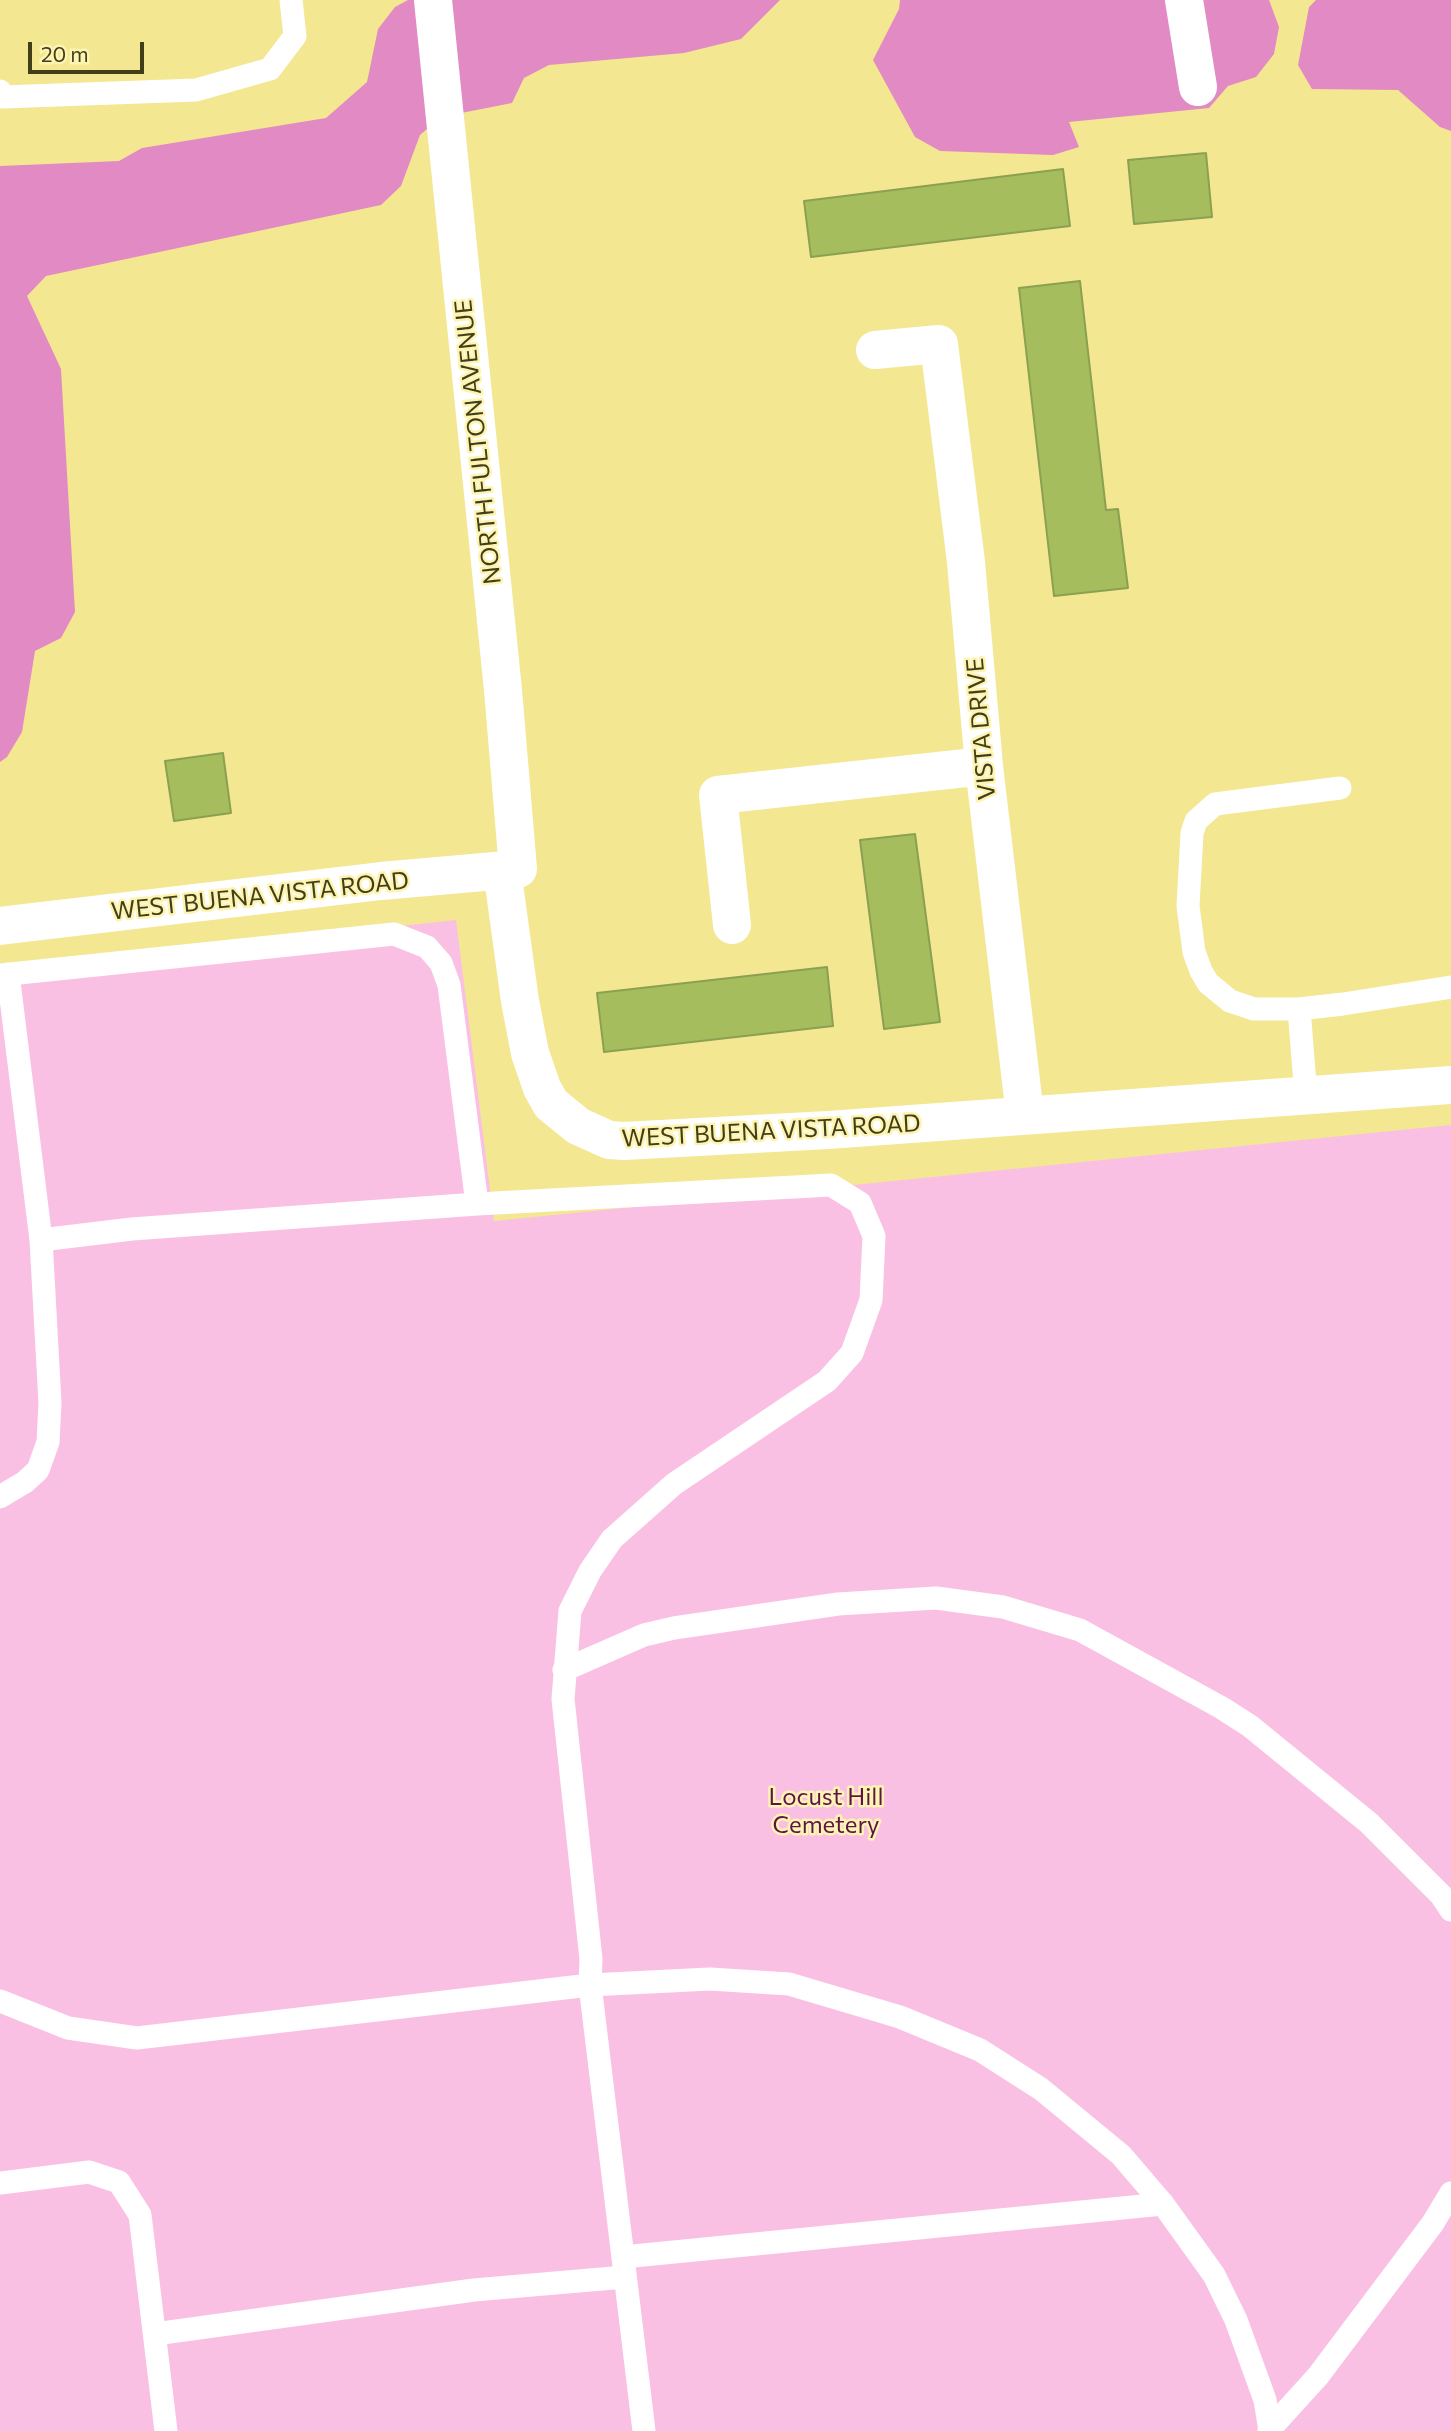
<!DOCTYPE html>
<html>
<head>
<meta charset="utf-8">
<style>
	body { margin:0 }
	#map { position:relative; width:1451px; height:2431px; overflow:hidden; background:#f3e792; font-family:Commissioner,sans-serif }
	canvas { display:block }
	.scale { position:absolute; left:28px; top:42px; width:116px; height:32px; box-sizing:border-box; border:4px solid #433e1a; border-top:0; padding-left:9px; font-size:21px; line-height:24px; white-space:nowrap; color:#433e1a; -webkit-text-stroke:5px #fdf4b1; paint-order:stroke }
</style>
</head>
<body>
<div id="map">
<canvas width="1451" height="2431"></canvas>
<div class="scale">20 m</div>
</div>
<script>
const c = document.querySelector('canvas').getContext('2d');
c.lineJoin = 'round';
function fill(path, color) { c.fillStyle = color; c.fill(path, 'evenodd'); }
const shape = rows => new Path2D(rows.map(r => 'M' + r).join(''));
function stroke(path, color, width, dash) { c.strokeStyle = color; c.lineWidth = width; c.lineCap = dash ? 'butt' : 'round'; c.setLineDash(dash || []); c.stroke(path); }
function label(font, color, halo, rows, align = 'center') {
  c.font = font + ' Commissioner,sans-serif'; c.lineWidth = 5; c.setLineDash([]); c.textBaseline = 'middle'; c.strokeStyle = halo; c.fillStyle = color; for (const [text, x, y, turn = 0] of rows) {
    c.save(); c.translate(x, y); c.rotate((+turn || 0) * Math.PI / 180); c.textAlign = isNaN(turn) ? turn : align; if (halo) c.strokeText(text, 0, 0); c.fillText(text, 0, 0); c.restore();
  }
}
const green = shape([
	[456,920,494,1221,1451,1125,1451,2431,0,2431,0,969]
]);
const forest = shape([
	[408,0,780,0,741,39,684,53,549,65,524,78,512,103,441,117,420,135,401,186,381,205,46,276,27,296,61,369,75,612,61,638,35,651,22,732,7,757,0,762,0,166,119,161,142,148,326,118,367,82,378,29,395,7],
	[900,0,1269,0,1279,27,1274,54,1256,77,1228,86,1209,108,1069,122,1079,147,1053,155,940,151,915,137,873,60,899,9],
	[1316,0,1451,0,1451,131,1440,127,1398,90,1312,89,1298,65,1309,7]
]);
const building = shape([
	[1206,153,1212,217,1134,224,1128,160,1206,153],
	[1063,169,1070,226,811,257,804,201,1063,169],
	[1080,281,1106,510,1118,509,1128,588,1054,596,1019,288,1080,281],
	[223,753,231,813,174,821,165,761,223,753],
	[915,834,940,1022,884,1029,860,840,915,834],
	[827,967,833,1026,604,1052,597,993,827,967]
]);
const service = shape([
	[0,91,2,97,196,90,270,69,295,36,291,0],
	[1340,788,1215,804,1196,821,1192,833,1188,906,1194,952,1201,971,1208,983,1230,1001,1254,1009,1299,1009,1343,1004,1451,987],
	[0,975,394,934,427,947,441,963,449,985,477,1204],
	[1299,1009,1306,1096],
	[41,1240,132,1229,477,1204,831,1185,860,1203,874,1236,871,1300,852,1353,827,1381,674,1484,612,1539,590,1571,570,1611,563,1699,591,1959,590,1985,644,2431],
	[0,1497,25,1482,38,1470,48,1442,50,1403,41,1240,8,974],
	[564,1670,644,1635,674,1628,838,1604,936,1598,1003,1607,1080,1630,1222,1708,1250,1726,1369,1823,1441,1895,1451,1910],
	[0,2001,68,2028,137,2038,590,1985,710,1979,789,1984,900,2017,980,2050,1041,2089,1121,2155,1163,2204,1214,2275,1236,2320,1265,2400,1270,2431],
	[0,2183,89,2172,119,2182,140,2215,166,2431],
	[623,2257,1163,2204],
	[155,2334,474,2290,625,2277],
	[1269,2430,1318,2376,1433,2223,1451,2193]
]);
const minor = shape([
	[1184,0,1198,87],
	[875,350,939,344,966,562,984,766,1025,1115],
	[502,870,520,1001,530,1053,542,1088,551,1104,578,1126,609,1140,624,1141,828,1130,1451,1085],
	[732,925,718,795,984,766],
	[0,926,381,881,518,869,503,690,433,0]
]);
const streetNames = [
	["NORTH FULTON AVENUE",478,442,-96],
	["VISTA DRIVE",981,729,-95],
	["WEST BUENA VISTA ROAD",260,896,-6],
	["WEST BUENA VISTA ROAD",771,1131,-3]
];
const parkNames = [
	["Locust Hill",826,1797],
	["Cemetery",826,1825]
];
fill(green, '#fac0e4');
fill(forest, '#e28ac3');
fill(building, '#a5bd5c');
stroke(building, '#8ca051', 2);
stroke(service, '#fff', 23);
stroke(minor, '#fff', 38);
label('24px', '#433e1a', '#fdf4b1', streetNames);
label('24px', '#60134b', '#fdf4b1', parkNames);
</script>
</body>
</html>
